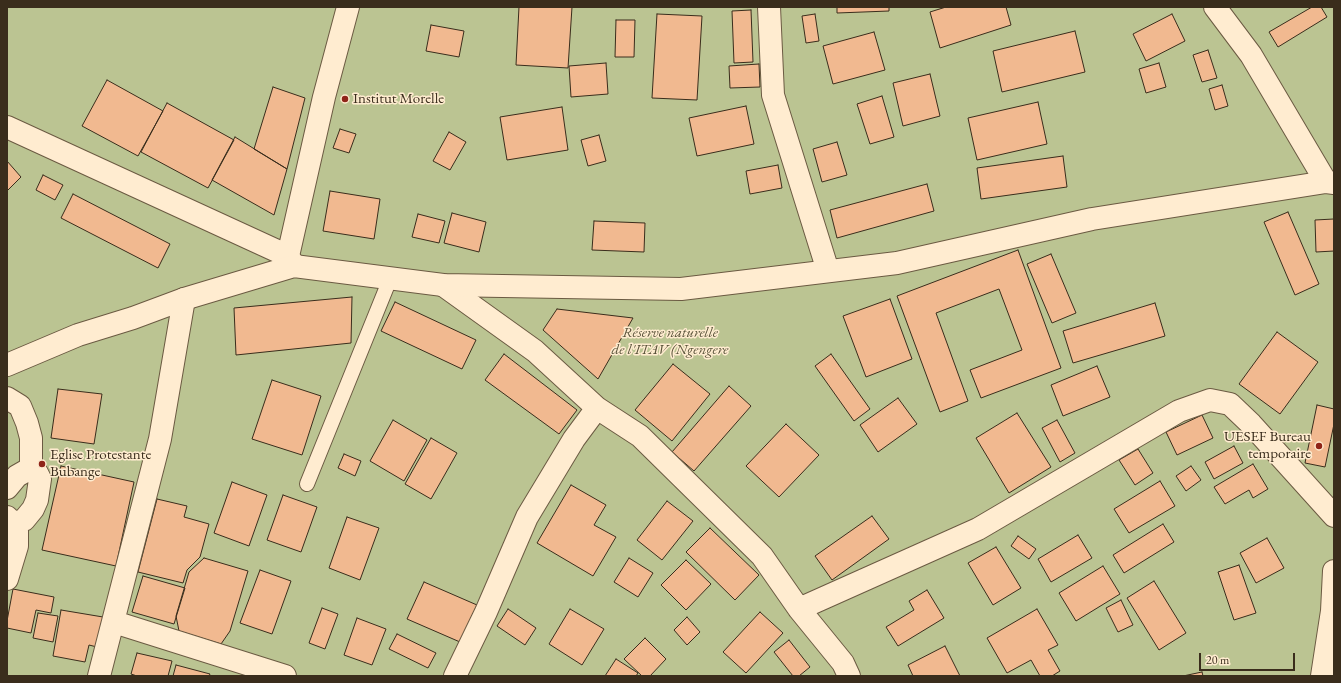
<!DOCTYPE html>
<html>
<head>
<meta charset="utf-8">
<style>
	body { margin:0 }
	#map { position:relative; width:1341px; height:683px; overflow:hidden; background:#ffe2b6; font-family:"EB Garamond",serif }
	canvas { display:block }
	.frame { position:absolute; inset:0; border:8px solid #3a2d1c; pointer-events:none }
	.scale { position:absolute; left:1199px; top:653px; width:96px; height:18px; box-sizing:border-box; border:2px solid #3a2d1c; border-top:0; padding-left:5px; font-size:12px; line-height:14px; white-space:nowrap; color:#3a2d1c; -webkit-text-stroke:3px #ffecd0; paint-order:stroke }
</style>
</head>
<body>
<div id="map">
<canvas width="1341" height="683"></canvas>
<div class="frame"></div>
<div class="scale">20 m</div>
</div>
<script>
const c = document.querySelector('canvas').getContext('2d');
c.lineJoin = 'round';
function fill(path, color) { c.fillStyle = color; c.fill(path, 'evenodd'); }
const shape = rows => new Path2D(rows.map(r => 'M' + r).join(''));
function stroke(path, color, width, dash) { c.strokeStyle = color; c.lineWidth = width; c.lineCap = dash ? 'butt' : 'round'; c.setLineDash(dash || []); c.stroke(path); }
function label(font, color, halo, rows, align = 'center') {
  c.font = font + ' "EB Garamond",serif'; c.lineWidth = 3; c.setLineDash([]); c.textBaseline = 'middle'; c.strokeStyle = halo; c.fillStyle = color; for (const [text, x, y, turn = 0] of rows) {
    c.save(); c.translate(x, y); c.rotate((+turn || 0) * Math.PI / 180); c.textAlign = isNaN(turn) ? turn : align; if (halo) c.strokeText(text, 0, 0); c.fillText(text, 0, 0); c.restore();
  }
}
const green = shape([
	[7,7,1334,7,1334,676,7,676]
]);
const building = shape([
	[519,7,572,7,568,68,516,65,519,7],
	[837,7,889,7,889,11,837,13,837,7],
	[946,7,1006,7,1011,25,940,48,930,12,946,7],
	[1312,7,1321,7,1327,17,1278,47,1269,32,1312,7],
	[751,10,753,62,734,63,732,11,751,10],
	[657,14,702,16,697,100,652,98,657,14],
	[815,14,819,41,806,43,802,16,815,14],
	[1172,14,1185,41,1146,61,1133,34,1172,14],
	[616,20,635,20,634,57,615,57,616,20],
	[431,25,464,31,459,57,426,51,431,25],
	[1075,31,1085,72,1002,92,993,51,1075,31],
	[874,32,885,70,833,84,823,46,874,32],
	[1208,50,1217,78,1202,82,1193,55,1208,50],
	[606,63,608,94,571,97,569,66,606,63],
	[1159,63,1166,87,1146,93,1139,69,1159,63],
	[759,64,760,87,730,88,729,66,759,64],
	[930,74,940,116,903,126,893,83,930,74],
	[107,80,163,111,138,156,82,126,107,80],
	[1222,85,1228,106,1215,110,1209,89,1222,85],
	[273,87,305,98,287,169,254,149,273,87],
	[882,96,894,137,870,144,857,104,882,96],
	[1038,102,1047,144,977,160,968,118,1038,102],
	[167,103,234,140,208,188,141,152,167,103],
	[746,106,754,144,697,156,689,118,746,106],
	[562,107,568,150,507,160,500,117,562,107],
	[340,129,356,134,349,153,333,148,340,129],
	[449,132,466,142,450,170,433,161,449,132],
	[599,135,606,161,588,166,581,140,599,135],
	[235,137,287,169,274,215,212,180,235,137],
	[837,142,847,175,822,182,813,149,837,142],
	[1063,156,1067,187,981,199,977,168,1063,156],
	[7,161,21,177,7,191,7,161],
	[778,165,782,188,750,194,746,171,778,165],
	[43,175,63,185,55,200,36,190,43,175],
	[927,184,934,211,837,238,830,210,927,184],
	[330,191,380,199,374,239,323,231,330,191],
	[73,194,170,244,158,268,61,218,73,194],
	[1288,212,1319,284,1295,295,1264,222,1288,212],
	[452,213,486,222,479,252,444,243,452,213],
	[418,214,445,221,439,243,412,237,418,214],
	[1334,219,1334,251,1316,252,1315,220,1334,219],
	[594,221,645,223,644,252,592,250,594,221],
	[1018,250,1061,368,981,398,970,370,1022,350,999,289,936,313,968,401,940,412,897,296,1018,250],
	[1051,254,1076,313,1052,323,1027,264,1051,254],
	[352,297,351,343,236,355,234,308,352,297],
	[890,299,912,359,866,377,843,316,890,299],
	[395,302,476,340,462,369,381,331,395,302],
	[1155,303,1165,336,1073,363,1063,331,1155,303],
	[557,309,633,318,598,379,543,330,557,309],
	[1277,332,1318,362,1280,414,1239,384,1277,332],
	[504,354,577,410,559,434,485,380,504,354],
	[831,354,870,409,854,421,815,366,831,354],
	[673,364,710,394,672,441,635,410,673,364],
	[1097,366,1110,397,1063,416,1051,385,1097,366],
	[272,380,321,396,302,455,252,439,272,380],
	[729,386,751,406,694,471,672,452,729,386],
	[58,389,102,394,94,444,51,438,58,389],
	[898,398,917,424,878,452,860,425,898,398],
	[1317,405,1334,409,1334,424,1325,467,1305,463,1317,405],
	[1017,413,1051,467,1009,493,976,438,1017,413],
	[1202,415,1213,438,1177,455,1166,432,1202,415],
	[393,420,427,440,404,481,370,461,393,420],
	[1057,420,1075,453,1060,462,1042,428,1057,420],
	[786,424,819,455,779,497,746,466,786,424],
	[431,438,457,453,431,499,405,484,431,438],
	[1234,446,1243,463,1214,479,1205,462,1234,446],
	[1138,449,1153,473,1135,485,1119,460,1138,449],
	[344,454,361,461,355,476,338,468,344,454],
	[1253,464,1268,489,1253,498,1249,490,1225,504,1214,487,1253,464],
	[61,466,134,482,116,566,42,550,61,466],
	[1191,466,1201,480,1186,491,1176,476,1191,466],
	[1160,481,1175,506,1129,533,1114,509,1160,481],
	[232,482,267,495,249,546,214,533,232,482],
	[571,485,606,505,594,525,616,537,593,576,537,543,571,485],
	[283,495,317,507,301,552,267,540,283,495],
	[157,499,187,506,184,517,209,524,200,557,187,570,183,583,138,572,157,499],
	[667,501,693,521,662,560,637,540,667,501],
	[872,516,889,539,832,580,815,556,872,516],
	[347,517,379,528,360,580,329,568,347,517],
	[1163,524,1174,542,1124,573,1113,555,1163,524],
	[710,528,759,575,735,600,686,552,710,528],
	[1078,535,1092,558,1051,582,1038,559,1078,535],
	[1018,536,1036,549,1029,559,1011,546,1018,536],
	[1267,538,1284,568,1256,583,1240,553,1267,538],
	[996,547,1021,588,993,605,968,563,996,547],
	[204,558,248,571,230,631,221,644,179,631,176,616,189,572,204,558],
	[629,558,653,573,638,597,614,582,629,558],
	[686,560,711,584,686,610,661,585,686,560],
	[1239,565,1256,613,1234,620,1218,572,1239,565],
	[1103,566,1120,594,1076,621,1059,593,1103,566],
	[260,570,291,581,272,634,240,623,260,570],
	[143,576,185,588,174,624,132,612,143,576],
	[1154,581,1186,633,1159,650,1127,598,1154,581],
	[424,582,477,605,460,642,407,619,424,582],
	[13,589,54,597,51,613,36,610,31,633,7,628,7,621,13,589],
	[927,590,944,618,898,646,886,627,914,610,909,601,927,590],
	[1121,600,1133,625,1118,632,1106,608,1121,600],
	[322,608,338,614,325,649,309,643,322,608],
	[508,609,536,628,525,645,497,626,508,609],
	[570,609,604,629,582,665,549,644,570,609],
	[1037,609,1058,645,1048,650,1060,671,1052,676,1040,676,1031,660,1007,673,987,638,1037,609],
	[61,610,103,617,97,647,89,645,85,662,53,656,61,610],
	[760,612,783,633,746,673,723,652,760,612],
	[38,613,58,616,53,642,33,638,38,613],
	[687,617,700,632,687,645,674,630,687,617],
	[357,618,386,629,372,665,344,655,357,618],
	[397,634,436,653,428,668,389,649,397,634],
	[645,638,666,659,650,676,642,676,624,659,645,638],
	[789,640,810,667,799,676,793,676,774,652,789,640],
	[945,646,960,676,913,676,908,665,945,646],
	[137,653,172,661,168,676,137,676,131,674,137,653],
	[616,659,638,673,636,676,605,676,616,659],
	[176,665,210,674,209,676,173,676,176,665],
	[1202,672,1203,676,1183,676,1202,672]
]);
const service = shape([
	[307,484,390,279]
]);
const minor = shape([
	[769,7,773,95,828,271],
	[1215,7,1251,55,1326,182],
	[7,127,288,256,294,266],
	[288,256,324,97,348,7],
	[443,285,535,351,597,408,640,436,762,556,799,609,843,663,849,676],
	[7,398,20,406,27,423,31,438,31,468],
	[7,488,17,476,31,468],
	[7,517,11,521,17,522,24,520,33,509,37,500,40,479,37,473,31,468],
	[7,579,17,546,17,522],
	[799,609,978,529,1179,411,1210,400,1230,404,1251,424,1334,516],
	[114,622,285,676],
	[99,676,160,439,184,299],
	[455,676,486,612,527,517,574,439,597,408],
	[1322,676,1332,611,1334,571]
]);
const tertiary = shape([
	[7,365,78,335,133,318,184,299,294,266,443,285,681,289,897,263,1092,219,1326,182,1334,183]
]);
const markers = [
	[345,99,4,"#8f2418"],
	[1319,446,4,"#8f2418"],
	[42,464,4,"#8f2418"]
];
const poiNames = [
	["Institut Morelle",353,99],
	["UESEF Bureau",1311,437,"right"],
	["temporaire",1311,454,"right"],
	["Eglise Protestante",50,455],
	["Bubange",50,472]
];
const parkNames = [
	["Réserve naturelle",670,333],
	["de l'ITAV (Ngengere",670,350]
];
fill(green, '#bbc492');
fill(building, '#f1b990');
stroke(building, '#3a2d1c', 1);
stroke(service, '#6b5a42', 16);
stroke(minor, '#6b5a42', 24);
stroke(tertiary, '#6b5a42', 24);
stroke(service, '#ffecd0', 14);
stroke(minor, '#ffecd0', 22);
stroke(tertiary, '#ffecd0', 22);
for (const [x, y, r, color] of markers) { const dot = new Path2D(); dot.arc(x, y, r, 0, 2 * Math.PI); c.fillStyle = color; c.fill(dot); stroke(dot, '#ffecd0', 1.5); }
label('15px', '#3a2d1c', '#ffecd0', poiNames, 'left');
label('italic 15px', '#5a533a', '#ffecd0', parkNames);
</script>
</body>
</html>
